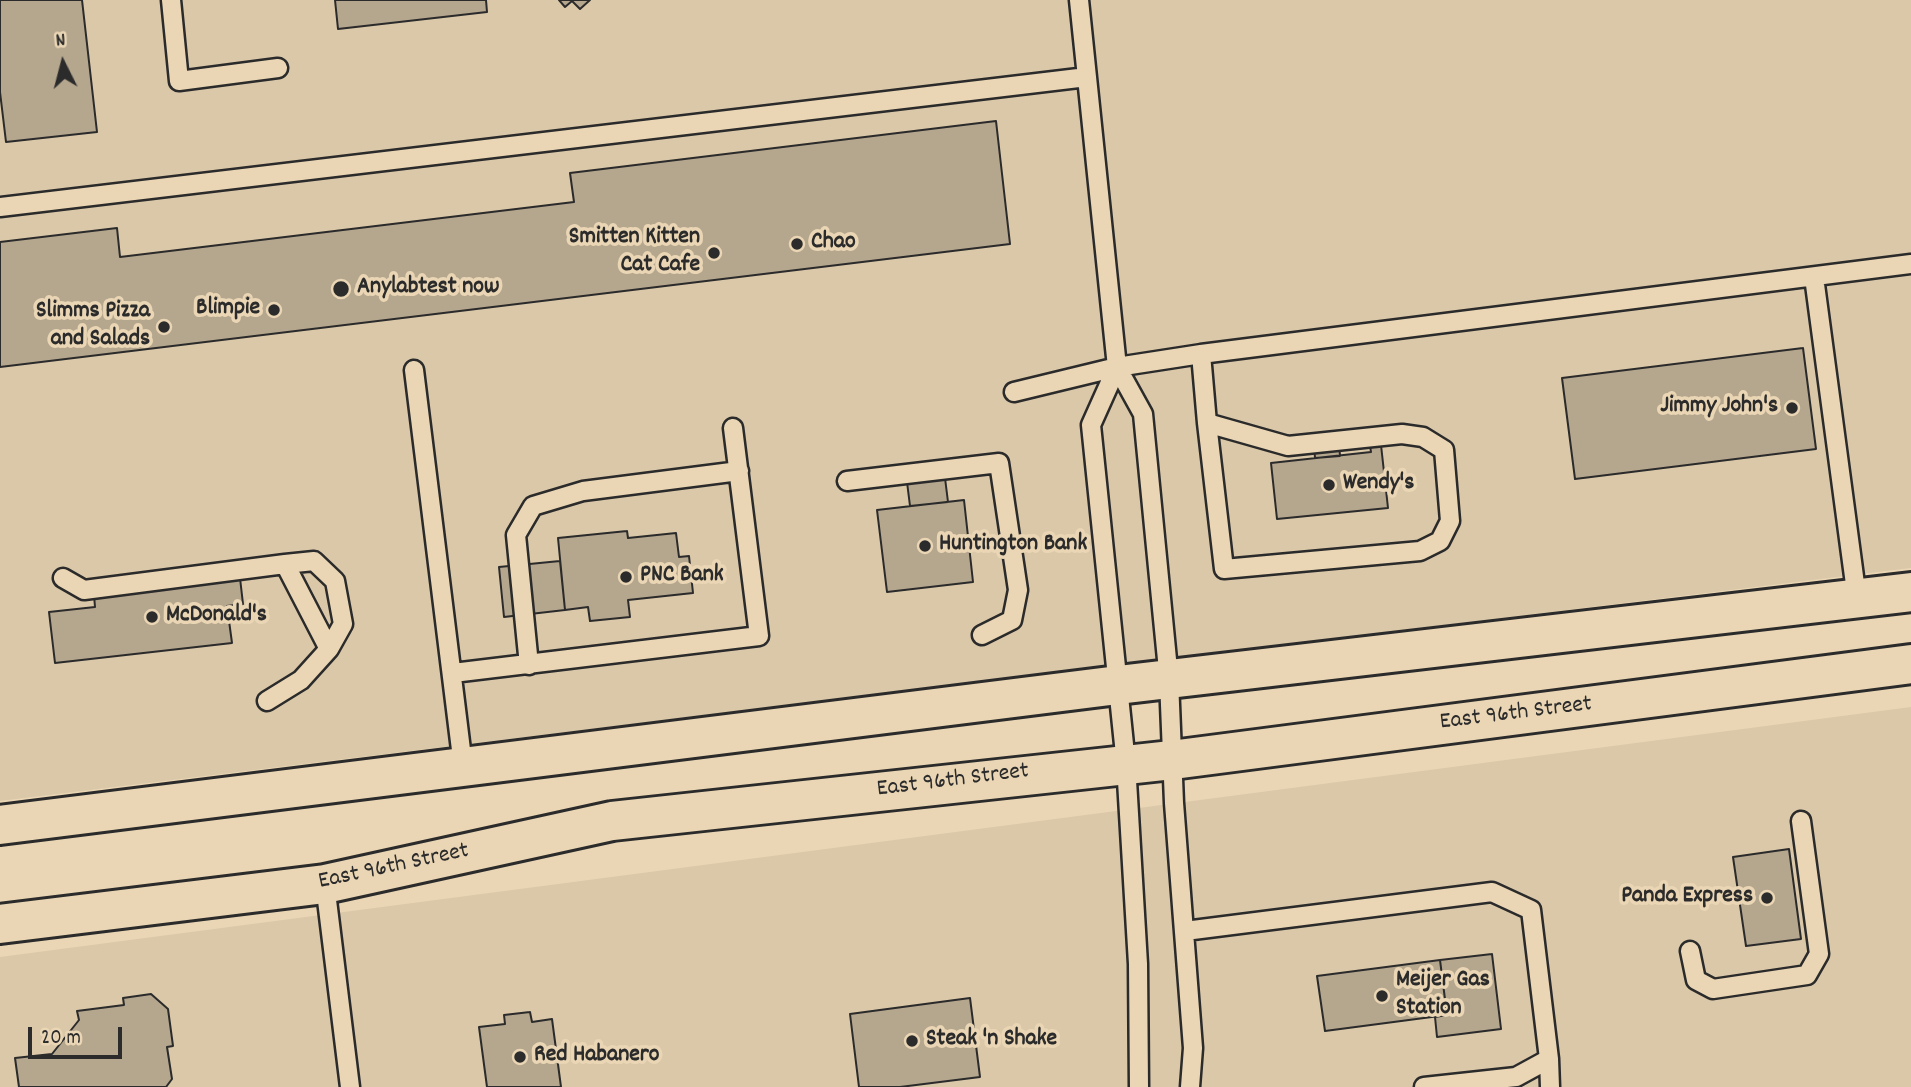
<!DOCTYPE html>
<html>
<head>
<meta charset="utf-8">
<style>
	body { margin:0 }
	#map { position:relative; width:1911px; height:1087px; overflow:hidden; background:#ead6b4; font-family:Dekko,sans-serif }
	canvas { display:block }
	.north { position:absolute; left:28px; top:28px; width:70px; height:70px; -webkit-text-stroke:5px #ead6b4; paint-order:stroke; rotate:354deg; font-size:19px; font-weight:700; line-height:28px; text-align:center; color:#2b2b2b }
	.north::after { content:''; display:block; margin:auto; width:24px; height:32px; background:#2b2b2b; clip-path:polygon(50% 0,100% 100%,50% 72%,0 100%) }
	.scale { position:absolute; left:28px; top:1027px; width:94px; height:32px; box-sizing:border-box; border:4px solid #2b2b2b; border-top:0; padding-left:9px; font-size:21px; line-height:24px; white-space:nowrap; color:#2b2b2b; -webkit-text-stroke:5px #ead6b4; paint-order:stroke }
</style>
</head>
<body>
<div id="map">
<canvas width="1911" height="1087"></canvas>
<div class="north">N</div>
<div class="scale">20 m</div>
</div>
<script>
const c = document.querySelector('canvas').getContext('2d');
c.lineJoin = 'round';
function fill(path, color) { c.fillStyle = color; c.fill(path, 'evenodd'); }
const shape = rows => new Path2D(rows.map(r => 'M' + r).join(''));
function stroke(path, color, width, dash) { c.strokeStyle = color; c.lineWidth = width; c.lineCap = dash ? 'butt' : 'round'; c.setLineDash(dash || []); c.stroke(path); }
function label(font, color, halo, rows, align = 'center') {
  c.font = font + ' Dekko,sans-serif'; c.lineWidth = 7; c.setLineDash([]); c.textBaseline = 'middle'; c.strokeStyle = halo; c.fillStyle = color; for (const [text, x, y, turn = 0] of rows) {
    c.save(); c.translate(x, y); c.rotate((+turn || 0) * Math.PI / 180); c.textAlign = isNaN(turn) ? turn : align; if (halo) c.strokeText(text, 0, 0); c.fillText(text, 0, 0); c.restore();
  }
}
const built = shape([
	[0,0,1911,0,1911,568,0,801],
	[1911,707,1911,1087,0,1087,0,957]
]);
const building = shape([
	[0,0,82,0,97,132,6,142,0,92,0,0],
	[335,0,486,0,487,12,338,29,335,0],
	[559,0,590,0,580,9,572,1,565,7,559,0],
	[996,121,1010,244,0,367,0,242,117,228,120,257,574,202,570,173,996,121],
	[1803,348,1816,449,1575,479,1562,378,1803,348],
	[1338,432,1340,456,1315,458,1313,434,1338,432],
	[1381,445,1388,508,1277,519,1271,463,1371,452,1370,446,1381,445],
	[943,462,948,502,910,506,905,466,943,462],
	[964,500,973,582,887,592,877,510,964,500],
	[627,531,628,538,676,533,679,557,689,556,693,593,628,600,630,617,590,621,588,607,565,610,558,538,627,531],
	[560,561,565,610,504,617,499,567,560,561],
	[240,578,243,604,227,606,232,643,55,663,49,612,95,607,94,595,240,578],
	[1789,849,1801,939,1746,946,1733,857,1789,849],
	[1492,954,1501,1029,1437,1037,1435,1017,1447,1015,1440,960,1492,954],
	[1440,960,1447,1015,1325,1031,1317,976,1440,960],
	[151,994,168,1009,173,1046,167,1047,172,1079,166,1087,19,1087,15,1058,52,1054,79,1020,77,1011,124,1005,123,998,151,994],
	[970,998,980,1077,900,1087,859,1087,850,1014,970,998],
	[530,1012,532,1022,552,1019,561,1087,487,1087,479,1027,505,1024,504,1015,530,1012]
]);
const service = shape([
	[171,0,179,81,278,68],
	[1079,0,1117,367,1143,414,1169,680,1174,803,1193,1048,1190,1087],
	[0,207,1087,77],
	[1814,277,1857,599],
	[1201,354,1207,423,1224,569,1420,551,1440,541,1450,521,1444,450,1423,437,1402,434,1288,446,1207,423],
	[1117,367,1091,425,1126,764,1138,964,1139,1087],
	[414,370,463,766],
	[1014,392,1117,367,1201,354,1911,264],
	[847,481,999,463,1018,590,1012,620,982,635],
	[285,564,314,561,335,581,343,624,329,649],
	[63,578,84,590,285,564,329,649,301,680,267,701],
	[529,665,516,535,533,506,583,491,739,471],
	[453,673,759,636,733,428],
	[325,884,350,1087],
	[1185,931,1492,892,1531,910,1549,1059,1516,1077,1424,1087],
	[1690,951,1696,980,1713,989,1807,975,1819,954,1801,821],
	[1549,1059,1550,1087]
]);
const primary = shape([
	[0,825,1118,685,1911,592],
	[0,924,325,884,612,821,1172,760,1911,664]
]);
const markers = [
	[797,244,7,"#2b2b2b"],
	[714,253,7,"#2b2b2b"],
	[341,289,9,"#2b2b2b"],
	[274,310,7,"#2b2b2b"],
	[164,327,7,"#2b2b2b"],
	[1792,408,7,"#2b2b2b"],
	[1329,485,7,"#2b2b2b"],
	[925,546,7,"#2b2b2b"],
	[626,577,7,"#2b2b2b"],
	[152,617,7,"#2b2b2b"],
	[1767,898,7,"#2b2b2b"],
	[1382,996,7,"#2b2b2b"],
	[912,1041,7,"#2b2b2b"],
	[520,1057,7,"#2b2b2b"]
];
const poiNames = [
	["Smitten Kitten",700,239,"right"],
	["Cat Cafe",700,267,"right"],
	["Chao",811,244],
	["Anylabtest now",357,289],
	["Blimpie",260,310,"right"],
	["Slimms Pizza",150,313,"right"],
	["and Salads",150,341,"right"],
	["Jimmy John's",1778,408,"right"],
	["Wendy's",1343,485],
	["Huntington Bank",939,546],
	["PNC Bank",640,577],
	["McDonald's",166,617],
	["Panda Express",1753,898,"right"],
	["Meijer Gas",1396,982],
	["Station",1396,1010],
	["Steak 'n Shake",926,1041],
	["Red Habanero",534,1057]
];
const streetNames = [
	["East 96th Street",1516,715,-7],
	["East 96th Street",953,782,-7],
	["East 96th Street",394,868,-12]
];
fill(built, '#dac8a9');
fill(building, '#b5a68e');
stroke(building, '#2b2b2b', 2);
stroke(service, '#2b2b2b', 23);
stroke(primary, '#2b2b2b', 44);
stroke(service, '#ead6b4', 18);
stroke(primary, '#ead6b4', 38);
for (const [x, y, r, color] of markers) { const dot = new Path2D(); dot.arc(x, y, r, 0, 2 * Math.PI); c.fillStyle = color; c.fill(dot); stroke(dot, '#ead6b4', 2.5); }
label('bold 24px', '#2b2b2b', '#ead6b4', poiNames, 'left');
label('24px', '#2b2b2b', '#ead6b4', streetNames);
</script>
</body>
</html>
